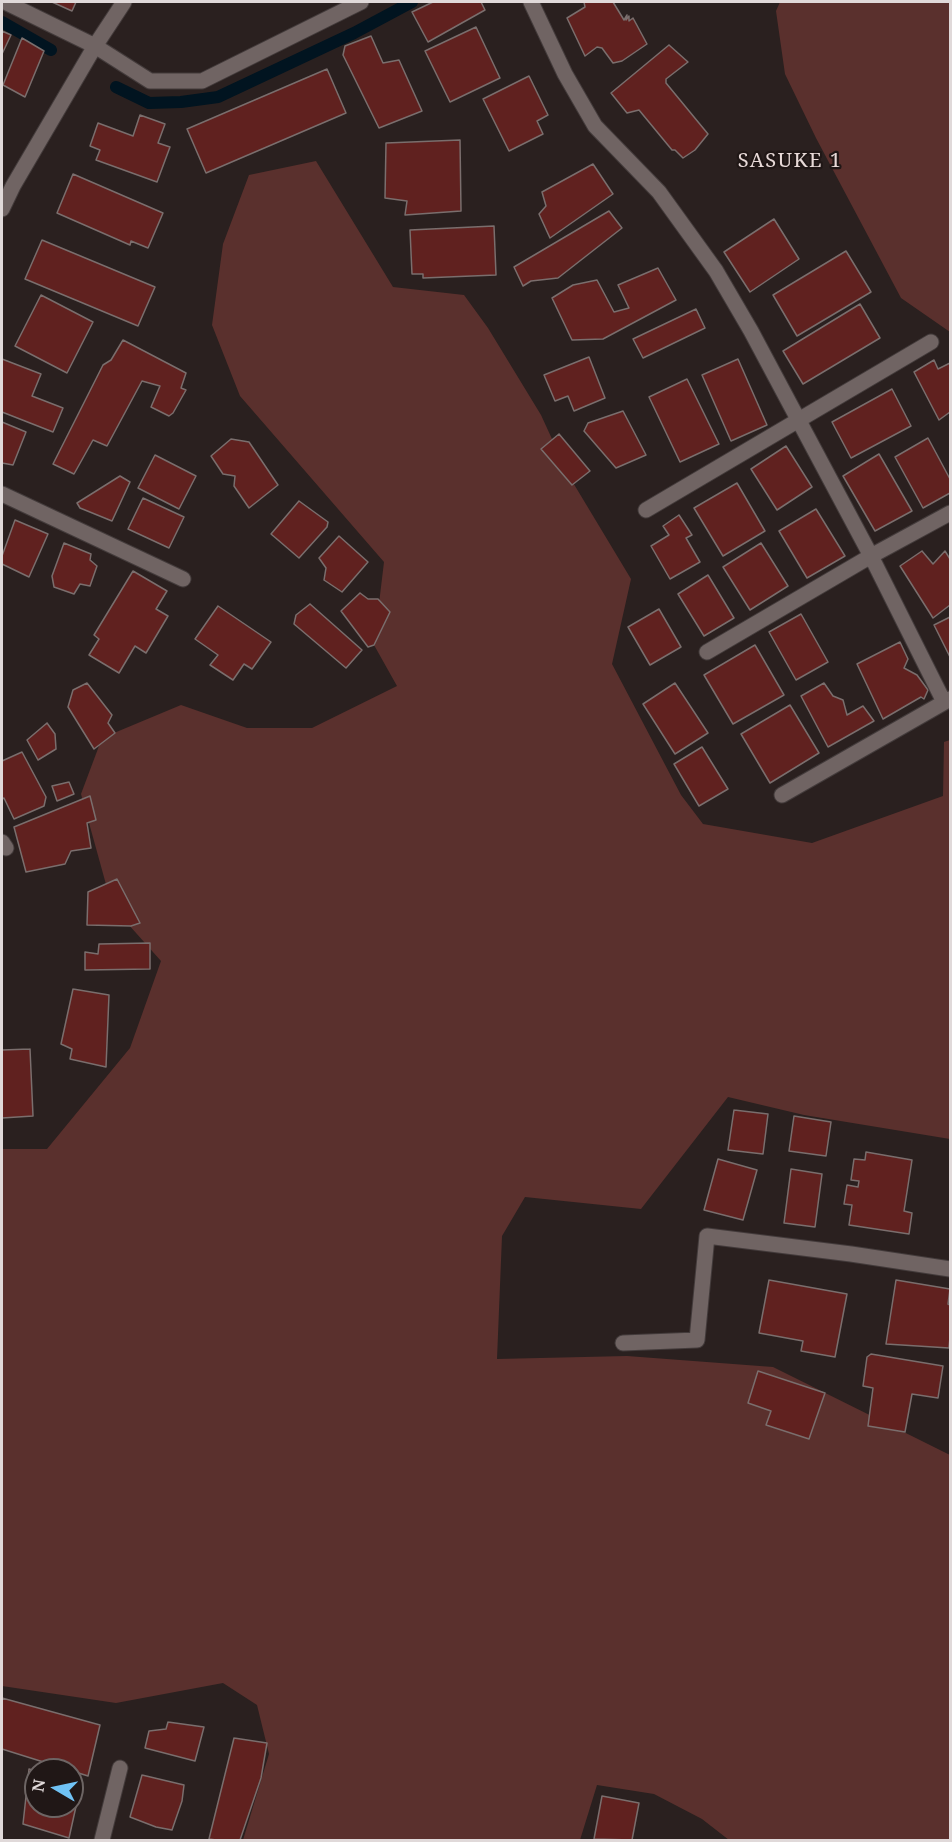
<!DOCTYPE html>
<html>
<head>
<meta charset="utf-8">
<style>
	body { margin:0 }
	#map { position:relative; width:952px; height:1842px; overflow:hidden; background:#2a201f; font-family:"Noto Serif",serif }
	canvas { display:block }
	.frame { position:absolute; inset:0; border:3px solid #e0d9d9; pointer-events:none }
	.north { position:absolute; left:24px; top:1758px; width:60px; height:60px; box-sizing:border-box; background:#201716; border:2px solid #6d6564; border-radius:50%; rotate:279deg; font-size:16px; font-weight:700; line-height:24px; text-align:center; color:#e0d9d9 }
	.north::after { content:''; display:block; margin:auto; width:21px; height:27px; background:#70c2f4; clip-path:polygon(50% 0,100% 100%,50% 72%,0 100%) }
</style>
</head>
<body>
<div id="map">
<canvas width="952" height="1842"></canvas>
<div class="frame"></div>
<div class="north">N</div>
</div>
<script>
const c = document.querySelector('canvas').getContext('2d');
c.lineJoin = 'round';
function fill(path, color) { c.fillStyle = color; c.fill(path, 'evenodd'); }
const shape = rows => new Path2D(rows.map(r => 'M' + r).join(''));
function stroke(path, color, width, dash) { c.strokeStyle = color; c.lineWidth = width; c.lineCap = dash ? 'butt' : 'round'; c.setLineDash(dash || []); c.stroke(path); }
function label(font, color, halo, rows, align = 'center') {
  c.font = font + ' "Noto Serif",serif'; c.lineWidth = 4.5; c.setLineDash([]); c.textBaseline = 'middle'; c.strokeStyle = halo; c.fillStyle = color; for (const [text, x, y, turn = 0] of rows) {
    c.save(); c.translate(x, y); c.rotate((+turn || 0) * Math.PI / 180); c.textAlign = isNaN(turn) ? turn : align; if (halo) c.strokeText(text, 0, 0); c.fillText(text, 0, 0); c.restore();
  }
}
const green = shape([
	[780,2,950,2,950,332,901,298,816,138,785,74,776,11],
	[316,161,393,287,464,295,488,328,541,415,569,476,631,579,612,664,681,795,703,824,812,843,943,796,944,742,950,740,950,1139,804,1115,728,1097,641,1209,525,1197,502,1236,497,1359,627,1356,773,1367,950,1455,950,1840,729,1840,702,1819,654,1794,597,1785,580,1840,243,1840,269,1754,257,1705,223,1683,116,1703,2,1686,2,1149,47,1149,130,1048,161,961,112,906,81,794,102,738,181,705,247,728,312,728,397,686,374,645,384,562,240,396,212,325,223,244,249,175]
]);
const stream = shape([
	[2,22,51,50],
	[116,87,149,103,181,102,218,97,354,33,412,2]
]);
const building = shape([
	[52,2,76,2,72,11,52,2],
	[433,2,481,2,485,10,428,42,412,12,433,2],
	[584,2,613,2,624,20,627,15,626,20,629,16,629,21,633,18,647,44,622,61,613,63,602,48,597,47,585,56,567,18,585,7,584,2],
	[476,27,500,78,450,102,425,51,476,27],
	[2,31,11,35,2,54,2,31],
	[371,36,383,63,399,60,422,111,379,128,343,55,345,46,371,36],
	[22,38,44,51,25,97,3,85,22,38],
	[669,45,688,62,666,79,666,83,708,134,695,150,683,158,675,150,672,150,639,110,627,113,611,93,669,45],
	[327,69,346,113,206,173,187,129,327,69],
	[529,76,548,115,537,121,543,134,509,151,483,99,529,76],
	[140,115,165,124,158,143,170,147,157,182,96,160,100,150,90,146,98,123,133,136,140,115],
	[460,140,461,211,405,215,407,201,385,198,386,143,460,140],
	[593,164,613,194,550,238,539,214,546,206,542,192,593,164],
	[73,174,163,213,148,248,131,241,130,245,57,213,73,174],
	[609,211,622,228,558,278,531,281,523,286,514,267,609,211],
	[774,219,799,259,750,292,724,252,774,219],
	[494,226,496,275,423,278,423,274,412,274,410,230,494,226],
	[42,240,155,287,138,326,25,279,42,240],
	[846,251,871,292,797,336,773,295,846,251],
	[658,268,676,300,603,339,572,340,552,298,573,285,597,280,614,312,629,308,618,285,658,268],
	[41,295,93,322,67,373,15,346,41,295],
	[860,304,880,338,803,384,783,351,860,304],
	[696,309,705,328,643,358,633,339,696,309],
	[123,340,186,373,181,388,186,390,173,413,169,416,151,407,160,386,142,381,107,446,93,440,74,474,53,464,103,365,111,360,123,340],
	[589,357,605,398,574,411,568,396,555,401,544,375,589,357],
	[2,359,41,374,32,396,63,408,53,432,2,412,2,359],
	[738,359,767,425,731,441,702,375,738,359],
	[934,360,938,369,950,363,950,412,939,420,914,372,934,360],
	[687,379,719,444,680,462,649,397,687,379],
	[892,389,911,426,851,458,832,422,892,389],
	[623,411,646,455,616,468,584,431,588,423,623,411],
	[2,422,26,432,13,465,2,463,2,422],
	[559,434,590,471,572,485,541,449,559,434],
	[928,438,950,479,950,493,923,508,895,457,928,438],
	[231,439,249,442,278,485,249,508,234,486,235,476,223,474,211,456,231,439],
	[786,446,812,487,777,510,751,469,786,446],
	[879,454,912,511,875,531,843,476,879,454],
	[155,455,196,476,179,509,138,488,155,455],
	[120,476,130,482,112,521,80,508,77,503,120,476],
	[737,483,765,531,723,556,694,508,737,483],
	[143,498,184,517,169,548,128,529,143,498],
	[299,501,328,522,327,527,299,558,271,534,299,501],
	[816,509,845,556,807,578,779,531,816,509],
	[679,515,692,535,686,538,700,562,670,579,651,546,669,535,663,526,679,515],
	[15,520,48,534,29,577,2,564,2,556,15,520],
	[339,536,368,562,342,592,324,580,326,568,319,558,339,536],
	[64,543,91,554,90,560,97,566,90,586,80,584,74,594,54,587,52,576,64,543],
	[761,543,788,586,750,610,723,567,761,543],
	[922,551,933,564,945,551,950,559,950,605,933,618,900,566,922,551],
	[133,571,167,591,156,609,168,616,146,653,135,646,119,673,89,655,99,639,94,635,133,571],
	[708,575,734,618,704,636,678,594,708,575],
	[360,593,368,599,378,599,390,612,374,645,368,647,341,611,360,593],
	[310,604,362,650,346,668,294,624,296,615,310,604],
	[218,606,271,642,252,669,244,664,233,680,210,665,218,655,195,639,218,606],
	[659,609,681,647,650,665,628,627,659,609],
	[801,614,828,662,796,680,769,632,801,614],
	[950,617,950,657,934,625,950,617],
	[900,642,908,659,904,668,917,675,928,690,924,699,921,697,883,719,857,664,900,642],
	[755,645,784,695,733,724,704,675,755,645],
	[87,683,112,715,108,723,115,733,94,749,68,707,73,690,87,683],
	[675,683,708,733,675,754,643,704,675,683],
	[824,683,833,696,843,700,847,715,863,706,874,721,828,747,801,696,824,683],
	[790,705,819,753,770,783,741,734,790,705],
	[47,723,55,734,56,749,38,760,27,740,47,723],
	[702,747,728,789,699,806,674,764,702,747],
	[22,752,46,797,44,806,14,819,4,798,2,799,2,761,22,752],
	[69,782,74,794,57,801,52,786,69,782],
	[90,796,96,820,87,823,91,848,71,851,65,864,26,872,14,827,90,796],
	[117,879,140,923,131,926,87,925,88,892,117,879],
	[150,943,150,969,85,970,85,952,98,954,99,944,150,943],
	[73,989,109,995,106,1067,70,1059,72,1049,61,1044,73,989],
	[30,1049,33,1116,2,1118,2,1050,30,1049],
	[734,1110,768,1114,763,1154,728,1150,734,1110],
	[794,1116,831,1122,826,1156,789,1151,794,1116],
	[866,1152,912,1160,904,1211,912,1213,909,1234,849,1225,852,1205,844,1204,847,1185,858,1187,859,1181,851,1180,854,1159,865,1160,866,1152],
	[718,1159,757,1170,743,1220,704,1210,718,1159],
	[791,1169,822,1174,815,1227,784,1223,791,1169],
	[769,1280,847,1294,835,1357,801,1351,803,1341,759,1333,769,1280],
	[896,1280,950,1289,948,1304,950,1305,950,1337,949,1348,886,1344,896,1280],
	[871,1354,943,1366,938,1398,912,1394,905,1432,868,1426,873,1388,863,1386,867,1357,871,1354],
	[758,1371,825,1393,809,1439,766,1425,771,1411,748,1403,758,1371],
	[2,1698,100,1725,88,1776,2,1749,2,1698],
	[168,1722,204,1727,195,1761,145,1748,149,1731,166,1729,168,1722],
	[234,1738,267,1743,261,1778,240,1840,216,1840,209,1839,234,1738],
	[29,1769,36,1771,36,1806,72,1806,72,1781,81,1784,69,1838,23,1824,29,1769],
	[142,1775,184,1785,182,1801,172,1830,156,1827,130,1817,142,1775],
	[602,1796,639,1803,632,1840,594,1839,602,1796]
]);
const minor = shape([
	[5,2,95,46,150,81,202,81,361,2],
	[531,2,565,74,595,126,659,192,716,271,751,331,871,556,944,702],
	[2,209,13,186,95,46,124,2],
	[2,494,183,579],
	[646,510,931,342],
	[707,652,871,556,950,513],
	[782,795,950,699],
	[2,842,6,848],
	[623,1343,697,1340,707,1236,851,1254,950,1269],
	[102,1840,120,1768]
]);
const neighbourhoodNames = [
	["SASUKE 1",790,161]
];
fill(green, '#5a302d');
stroke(stream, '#011420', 12);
fill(building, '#60211f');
stroke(building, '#7a6e6d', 1.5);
stroke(minor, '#433b3b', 17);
stroke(minor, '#706463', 15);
c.letterSpacing = '1.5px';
label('20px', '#e8dad8', '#201716', neighbourhoodNames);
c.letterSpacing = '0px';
</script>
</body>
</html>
